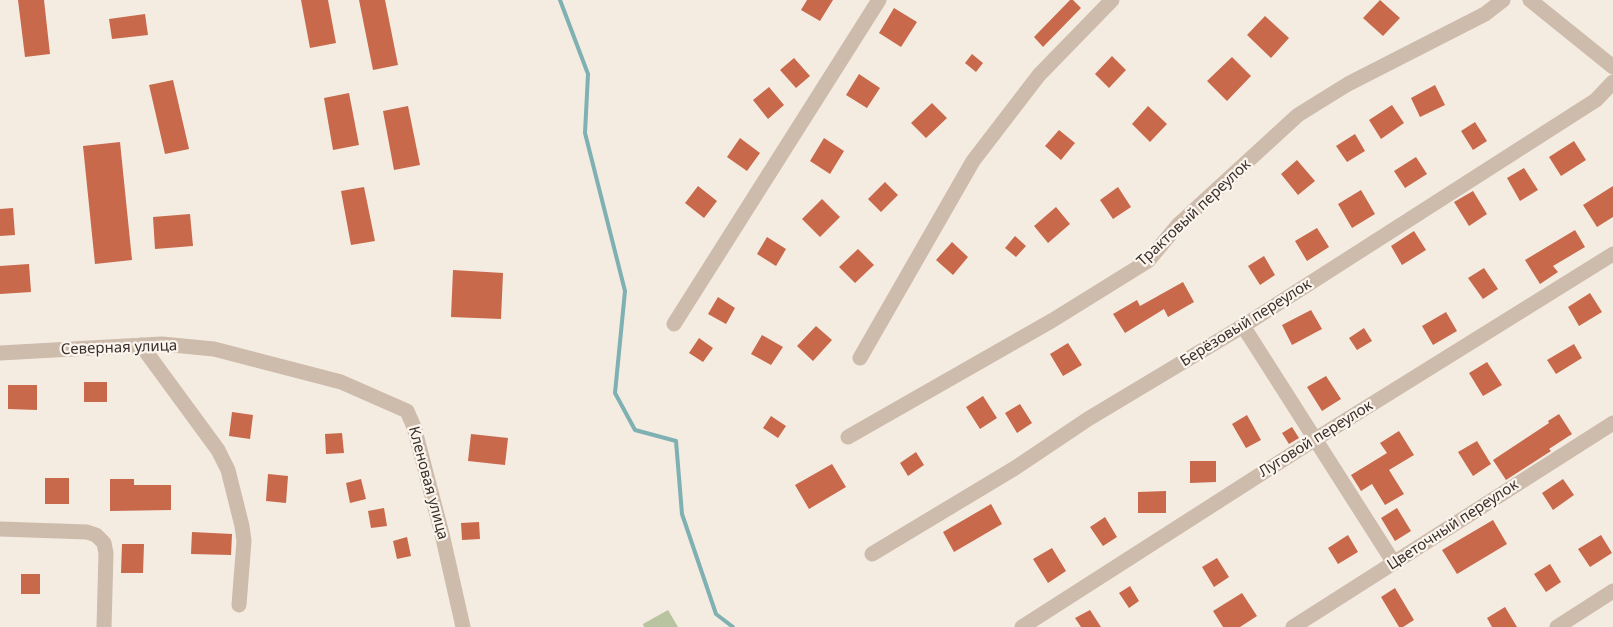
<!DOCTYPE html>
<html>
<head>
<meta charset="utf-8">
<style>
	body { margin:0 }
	canvas { display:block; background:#f4ebe1 }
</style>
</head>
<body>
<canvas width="1613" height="627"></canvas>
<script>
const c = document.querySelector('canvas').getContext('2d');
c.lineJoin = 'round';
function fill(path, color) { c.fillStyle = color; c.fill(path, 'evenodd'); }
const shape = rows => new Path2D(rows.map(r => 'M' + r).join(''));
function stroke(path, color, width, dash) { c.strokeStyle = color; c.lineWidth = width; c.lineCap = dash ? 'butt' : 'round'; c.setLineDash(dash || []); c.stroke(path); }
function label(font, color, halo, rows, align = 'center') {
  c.font = font + ' "Noto Sans",sans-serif'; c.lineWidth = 4.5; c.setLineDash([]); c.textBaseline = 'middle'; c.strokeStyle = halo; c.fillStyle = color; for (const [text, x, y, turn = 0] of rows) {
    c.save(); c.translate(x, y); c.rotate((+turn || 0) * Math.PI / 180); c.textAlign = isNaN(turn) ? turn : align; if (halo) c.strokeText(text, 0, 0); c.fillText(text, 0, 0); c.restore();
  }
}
const green = shape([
	[668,610,678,627,644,627,643,624]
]);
const stream = shape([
	[560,0,588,74,585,133,625,291,615,393,635,430,676,441,682,514,716,614,733,627]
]);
const building = shape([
	[18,0,44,0,50,54,25,57],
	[301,0,328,0,336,43,310,48],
	[359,0,385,0,398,65,373,70],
	[807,0,833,0,820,21,801,10],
	[1070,0,1073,0,1081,8,1043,47,1034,37],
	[1380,0,1400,18,1383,36,1363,18],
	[894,8,917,22,901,47,879,33],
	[145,14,148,35,112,39,109,19],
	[1265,16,1289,38,1271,58,1247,35],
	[972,54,983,63,976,72,965,63],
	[1112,56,1126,70,1109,88,1095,74],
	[1232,57,1251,76,1227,101,1207,81],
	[794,58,810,76,796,88,780,70],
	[859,74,880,88,867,108,846,95],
	[173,80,189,149,165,154,149,85],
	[1435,85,1445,105,1420,117,1411,98],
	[769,87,784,105,768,119,753,100],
	[349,93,359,145,333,150,324,98],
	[932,103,947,118,926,138,911,123],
	[1392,105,1404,123,1381,139,1369,120],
	[408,106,420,165,394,170,383,111],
	[1148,106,1167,124,1150,142,1132,124],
	[1475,122,1487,141,1473,150,1461,131],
	[1059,130,1075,143,1061,160,1045,146],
	[1355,134,1365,151,1347,162,1336,146],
	[740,138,760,153,747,171,727,157],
	[824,138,844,151,830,174,810,161],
	[1574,141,1586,160,1561,176,1549,157],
	[120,142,132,260,95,264,83,146],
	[1416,157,1427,174,1405,188,1394,171],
	[1297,160,1315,181,1298,195,1281,174],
	[1524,168,1538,190,1520,201,1507,178],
	[885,182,898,195,881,212,868,199],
	[698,186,717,201,704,218,685,203],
	[1613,186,1613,217,1597,227,1583,205],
	[364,187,375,241,351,245,341,191],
	[1118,187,1131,207,1113,219,1100,200],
	[1361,190,1375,214,1352,228,1338,204],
	[1473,191,1487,214,1469,226,1454,202],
	[822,199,840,217,820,237,802,219],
	[1056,207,1070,224,1048,243,1034,226],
	[13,208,15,235,0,236,0,209],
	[190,214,193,246,155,249,153,217],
	[1317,228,1329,247,1307,261,1295,241],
	[1575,230,1585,247,1553,266,1558,272,1540,284,1525,260],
	[1414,231,1426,250,1402,265,1391,246],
	[1015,236,1026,246,1016,257,1005,248],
	[767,237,786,249,776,266,757,254],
	[952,242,968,257,953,275,936,260],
	[858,249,874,265,855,283,839,267],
	[1264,256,1275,275,1260,285,1248,266],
	[29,264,31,292,0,294,0,266],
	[1484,268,1498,289,1483,299,1468,278],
	[453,270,503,273,501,319,451,317],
	[1183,282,1194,302,1168,317,1164,309,1125,333,1113,314,1137,300,1140,306],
	[1590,293,1602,312,1579,326,1568,307],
	[718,297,735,308,726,324,708,314],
	[1311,310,1322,329,1292,345,1282,325],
	[1446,312,1457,331,1433,345,1422,326],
	[816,326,832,340,813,361,797,346],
	[1364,328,1372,341,1357,350,1349,338],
	[762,335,783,347,771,365,751,354],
	[699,338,713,348,703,362,689,353],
	[1068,343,1082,365,1063,376,1050,354],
	[1574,344,1582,358,1556,374,1547,360],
	[1487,362,1502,385,1483,396,1469,373],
	[1326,376,1341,399,1322,411,1307,387],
	[84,382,107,382,107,402,84,402],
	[8,385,37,385,37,410,8,409],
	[983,396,997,418,980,429,966,407],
	[1020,404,1032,423,1017,433,1005,413],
	[232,412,253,415,250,439,229,436],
	[1559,414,1572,434,1549,449,1551,451,1506,480,1493,460,1549,423,1548,421],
	[1247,415,1261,440,1246,448,1232,424],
	[771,416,786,426,778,438,763,428],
	[1292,427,1299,438,1289,444,1282,433],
	[1399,431,1414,455,1389,470,1404,494,1385,505,1372,484,1361,491,1351,475,1387,453,1380,443],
	[342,433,344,453,326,454,325,434],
	[471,434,508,438,505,465,468,461],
	[1477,441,1491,464,1473,476,1458,452],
	[916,452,924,465,908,476,900,463],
	[1190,461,1216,461,1216,482,1190,483],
	[832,464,846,487,809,509,795,485],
	[268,474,288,476,286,503,266,501],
	[45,478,69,478,69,504,45,504],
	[110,479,134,479,134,485,171,485,171,510,110,511],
	[361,479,366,499,350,503,346,483],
	[1563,479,1574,495,1553,510,1542,493],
	[1166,491,1166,513,1138,513,1138,492],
	[991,504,1002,524,954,552,943,532],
	[384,508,387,526,371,528,368,511],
	[1397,508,1411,531,1395,541,1381,518],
	[1105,517,1117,537,1103,546,1090,527],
	[1493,520,1507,544,1457,574,1442,550],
	[479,522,480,539,462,540,461,523],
	[192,532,232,534,231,555,191,554],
	[1348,535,1358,552,1338,564,1328,548],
	[1601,535,1612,553,1590,567,1578,549],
	[407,537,411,556,397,559,393,541],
	[122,544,144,544,143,573,121,573],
	[1052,548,1066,571,1048,583,1033,559],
	[1217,558,1229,577,1214,587,1202,567],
	[1550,564,1561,582,1546,592,1534,574],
	[21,574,40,574,40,594,21,594],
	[1130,586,1139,601,1129,608,1119,593],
	[1395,588,1414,620,1403,627,1399,627,1381,597],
	[1242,593,1257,616,1240,627,1223,627,1213,611],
	[1505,607,1517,627,1492,627,1487,618],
	[1090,610,1101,627,1081,627,1075,618]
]);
const minor = shape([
	[1530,0,1613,67],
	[674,324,879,0],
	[1243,326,1394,563],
	[141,345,218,450,228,470,242,526,244,541,239,605],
	[0,353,162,344,214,349,341,382,407,411,414,427,442,534,463,627],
	[860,358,973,161,1039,75,1112,0],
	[848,437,1053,320,1148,261,1178,225,1298,115,1348,84,1485,14,1503,0],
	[0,529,87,532,96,535,104,543,106,553,104,627],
	[872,554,1015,468,1088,419,1243,326,1596,100,1613,82],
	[1022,627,1314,440,1613,254],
	[1293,627,1613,423],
	[1557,627,1613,591]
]);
const streetNames = [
	["Трактовый переулок",1194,213,-43],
	["Берёзовый переулок",1246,323,-32],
	["Северная улица",119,348,-2],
	["Луговой переулок",1316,439,-32],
	["Кленовая улица",428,483,75],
	["Цветочный переулок",1453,525,-33]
];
fill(green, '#b8c4a0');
stroke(stream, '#7fb0b2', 4);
fill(building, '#c8694b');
stroke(minor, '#cdbbac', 15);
label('15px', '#3b302b', '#fbf5ee', streetNames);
</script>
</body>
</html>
